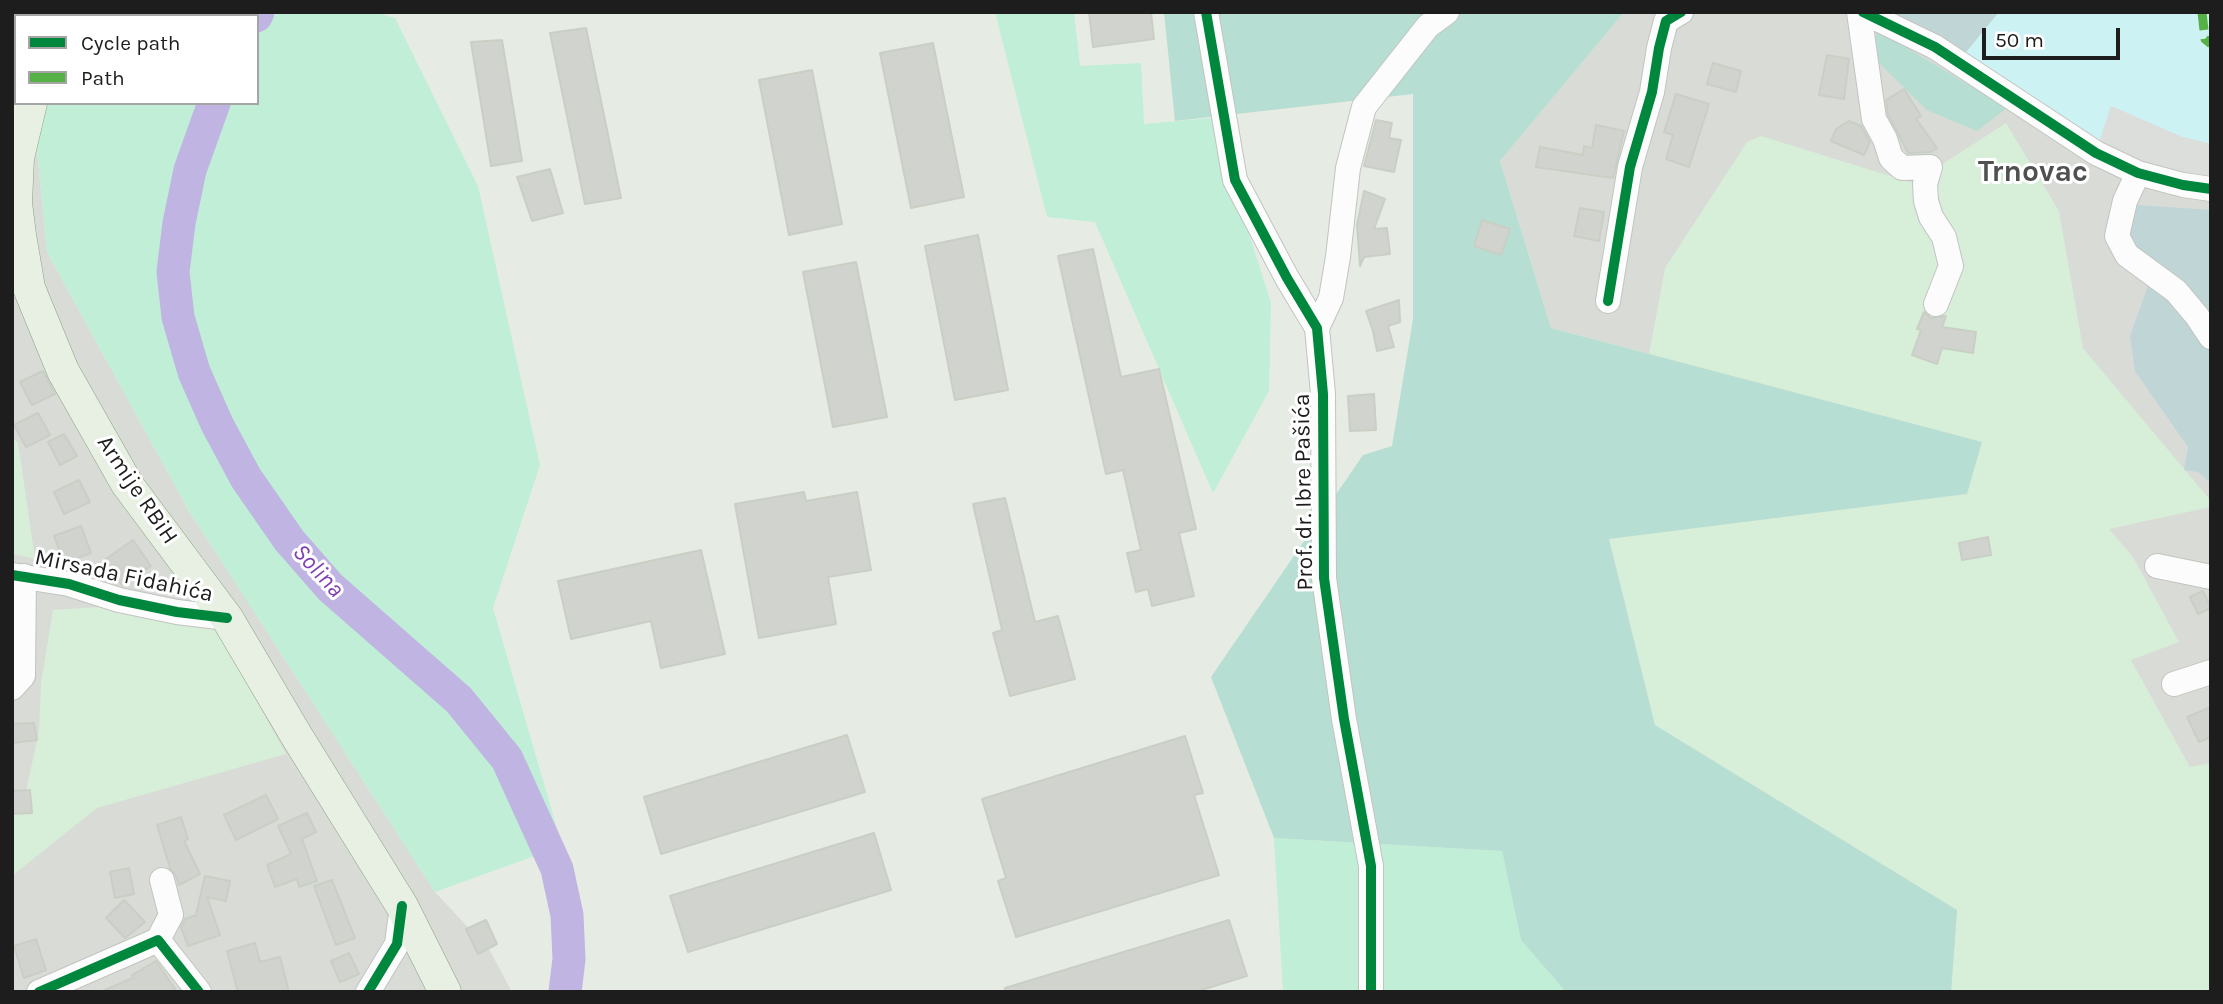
<!DOCTYPE html>
<html>
<head>
<meta charset="utf-8">
<style>
	body { margin:0 }
	#map { position:relative; width:2223px; height:1004px; overflow:hidden; background:#e6ece4; font-family:Karla,sans-serif }
	canvas { display:block }
	.frame { position:absolute; inset:0; border:14px solid #1d1d1d; pointer-events:none }
	.legend { position:absolute; left:14px; top:14px; width:245px; height:91px; box-sizing:border-box; background:#fff; border:2px solid #a5a5a5; margin:0; padding:9px 12px; list-style:none; font-size:21px; color:#1d1d1d }
	.legend li { display:flex; align-items:center; gap:14px; height:35px }
	.legend b { width:35px; border:2px solid #a5a5a5 }
	.scale { position:absolute; left:1982px; top:28px; width:138px; height:32px; box-sizing:border-box; border:4px solid #1d1d1d; border-top:0; padding-left:9px; font-size:21px; line-height:24px; white-space:nowrap; color:#1d1d1d; -webkit-text-stroke:5px #fff; paint-order:stroke }
</style>
</head>
<body>
<div id="map">
<canvas width="2223" height="1004"></canvas>
<div class="frame"></div>
<ul class="legend">
<li><b style="height:9px;background:#00873e"></b>Cycle path</li>
<li><b style="height:9px;background:#55b145"></b>Path</li>
</ul>
<div class="scale">50 m</div>
</div>
<script>
const c = document.querySelector('canvas').getContext('2d');
c.lineJoin = 'round';
function fill(path, color) { c.fillStyle = color; c.fill(path, 'evenodd'); }
const shape = rows => new Path2D(rows.map(r => 'M' + r).join(''));
function stroke(path, color, width, dash) { c.strokeStyle = color; c.lineWidth = width; c.lineCap = dash ? 'butt' : 'round'; c.setLineDash(dash || []); c.stroke(path); }
function label(font, color, halo, rows, align = 'center') {
  c.font = font + ' Karla,sans-serif'; c.lineWidth = 6; c.setLineDash([]); c.textBaseline = 'middle'; c.strokeStyle = halo; c.fillStyle = color; for (const [text, x, y, turn = 0] of rows) {
    c.save(); c.translate(x, y); c.rotate((+turn || 0) * Math.PI / 180); c.textAlign = isNaN(turn) ? turn : align; if (halo) c.strokeText(text, 0, 0); c.fillText(text, 0, 0); c.restore();
  }
}
const residential = shape([
	[12,12,81,12,80,16,16,16,16,103,35,128,47,252,189,511,435,892,490,951,512,992,12,992],
	[1624,12,2211,12,2211,992,1951,992,1982,442,1551,328,1500,161]
]);
const farmland = shape([
	[2006,123,2059,211,2083,348,2211,501,2211,507,2109,529,2133,557,2179,642,2131,660,2190,767,2211,763,2211,992,1951,992,1957,910,1655,725,1609,539,1967,494,1982,442,1649,354,1665,268,1747,142,1761,136,1913,183],
	[12,438,18,442,35,559,12,554],
	[115,606,210,616,286,754,97,808,12,876,12,812,25,796,39,731,41,683,53,610]
]);
const grass = shape([
	[275,12,374,12,395,18,478,186,540,465,493,608,562,846,435,892,189,511,47,252,35,128,45,103,257,103,257,26],
	[995,12,1074,12,1080,66,1141,63,1144,124,1212,118,1271,303,1269,391,1213,493,1095,222,1047,217],
	[1274,838,1502,851,1521,940,1566,992,1283,992]
]);
const forest = shape([
	[1164,12,1624,12,1500,161,1551,328,1982,442,1967,494,1609,539,1655,725,1957,910,1951,992,1566,992,1521,940,1502,851,1274,838,1211,677,1363,455,1392,446,1413,319,1413,94,1175,121],
	[1877,30,2007,108,1977,131,1927,110,1874,58]
]);
const cemetery = shape([
	[1863,12,1999,12,1958,62],
	[2138,205,2211,210,2211,483,2198,472,2184,470,2188,447,2135,371,2130,336,2152,275,2127,255,2125,222]
]);
const park = shape([
	[1999,12,2211,12,2211,144,2182,137,2111,106,2096,153,1958,62]
]);
const parking = shape([
	[2111,106,2182,137,2211,144,2211,189,2096,153]
]);
const river = shape([
	[256,16,258,12],
	[214,103,190,170,179,223,173,272,178,317,194,372,217,424,246,478,289,540,330,587,459,700,507,759,557,869,567,915,569,959,565,992]
]);
const building = shape([
	[1089,12,1151,12,1154,39,1093,47,1089,12],
	[586,28,621,198,585,204,550,33,586,28],
	[502,40,522,161,491,166,471,42,502,40],
	[933,43,964,197,911,208,880,53,933,43],
	[1827,55,1849,59,1844,99,1819,95,1827,55],
	[1713,63,1741,71,1736,92,1707,84,1713,63],
	[812,70,842,224,789,235,759,80,812,70],
	[1904,89,1921,116,1916,119,1937,148,1931,152,1908,153,1888,114,1886,100,1904,89],
	[1676,94,1709,104,1689,167,1666,159,1673,135,1664,132,1676,94],
	[1376,120,1392,123,1389,138,1401,140,1394,172,1364,166,1376,120],
	[1849,121,1861,126,1870,142,1864,155,1831,141,1836,129,1849,121],
	[1596,125,1624,131,1613,178,1536,167,1540,147,1583,155,1584,146,1592,148,1596,125],
	[550,169,563,213,532,221,517,177,550,169],
	[1364,191,1385,199,1374,229,1387,228,1390,254,1364,257,1360,266,1357,225,1364,191],
	[1580,208,1604,212,1599,241,1574,236,1580,208],
	[1482,220,1510,229,1501,255,1474,246,1482,220],
	[978,235,1008,390,955,400,925,246,978,235],
	[1093,249,1121,377,1159,369,1196,529,1179,533,1194,596,1152,606,1148,589,1136,592,1127,553,1141,550,1123,470,1106,474,1058,256,1093,249],
	[856,262,887,417,833,427,803,272,856,262],
	[1399,300,1400,322,1388,326,1394,347,1377,351,1373,331,1366,311,1399,300],
	[1924,312,1931,318,1946,316,1942,327,1976,332,1973,353,1942,348,1937,364,1912,355,1921,330,1917,329,1924,312],
	[43,371,55,394,32,405,20,382,43,371],
	[1374,394,1376,430,1350,431,1348,396,1374,394],
	[38,413,50,435,26,447,14,425,38,413],
	[64,434,77,456,60,465,48,442,64,434],
	[79,480,90,502,64,514,54,492,79,480],
	[804,492,806,501,857,492,871,570,828,577,836,624,759,638,735,504,804,492],
	[1005,498,1035,622,1058,616,1075,679,1010,696,993,633,1002,630,973,504,1005,498],
	[81,526,91,553,64,563,54,536,81,526],
	[1988,537,1991,555,1962,560,1959,543,1988,537],
	[133,540,151,566,122,585,103,561,133,540],
	[701,550,725,654,661,668,651,621,571,639,558,581,701,550],
	[2203,591,2211,608,2198,614,2190,597,2203,591],
	[2211,707,2211,737,2199,742,2187,717,2211,707],
	[34,723,37,740,12,743,12,724,34,723],
	[847,735,865,792,661,854,644,797,847,735],
	[1185,736,1203,793,1194,795,1219,875,1016,937,998,881,1006,878,982,799,1185,736],
	[30,790,32,813,12,814,12,791,30,790],
	[266,795,278,819,236,840,224,815,266,795],
	[307,813,316,832,302,839,317,881,299,887,297,879,275,887,267,865,291,854,278,826,307,813],
	[181,817,188,839,184,841,200,874,179,885,176,876,170,868,157,825,181,817],
	[874,833,891,890,688,952,670,896,874,833],
	[129,868,134,894,115,898,110,872,129,868],
	[205,876,230,881,226,901,207,897,220,935,188,946,181,927,185,919,196,915,205,876],
	[332,880,355,938,336,945,314,886,332,880],
	[124,900,145,922,125,938,106,918,124,900],
	[486,920,497,944,478,954,466,929,486,920],
	[1229,920,1247,976,1195,992,1006,992,1005,988,1229,920],
	[36,939,46,970,24,978,14,946,36,939],
	[255,943,260,962,280,957,289,992,238,992,227,951,255,943],
	[349,953,359,974,340,982,331,961,349,953],
	[156,961,177,992,100,992,133,978,132,975,156,961]
]);
const minor = shape([
	[1206,12,1235,180,1287,278,1317,328,1323,394,1324,578,1344,719,1371,866,1371,992],
	[1859,12,1874,119,1885,139,1891,158,1902,168,1930,167,1925,184,1926,201,1931,217,1944,237,1951,266,1936,304],
	[1863,12,1935,47,2096,153,2138,173,2183,185,2211,189],
	[2138,173,2125,201,2117,236,2127,255,2176,291,2197,316,2211,337],
	[1608,301,1630,167,1652,92,1659,48,1666,21,1681,12],
	[1317,328,1331,298,1338,257,1348,168,1364,107,1428,26,1447,12],
	[2157,566,2211,577],
	[12,575,69,584,119,600,177,612,227,618],
	[2174,684,2211,672],
	[12,688,23,676,24,576],
	[158,940,171,915,162,880],
	[39,992,158,940,199,992],
	[368,992,397,944,402,906]
]);
const major = shape([
	[59,16,60,12],
	[31,103,18,158,16,203,20,235,29,288,63,371,127,484,227,618,296,735,402,906,445,992]
]);
const quiet = shape([
	[2202,12,2205,39,2211,44]
]);
const cycleway = shape([
	[1206,12,1235,180,1287,278,1317,328,1323,394,1324,578,1344,719,1371,866,1371,992],
	[1863,12,1935,47,2096,153,2138,173,2183,185,2211,189],
	[1608,301,1630,167,1652,92,1659,48,1666,21,1681,12],
	[12,575,69,584,119,600,177,612,227,618],
	[39,992,158,940,199,992],
	[368,992,397,944,402,906]
]);
const streetNames = [
	["Armije RBiH",137,490,56],
	["Prof. dr. Ibre Pašića",1304,492,-91],
	["Mirsada Fidahića",124,576,12]
];
const waterNames = [
	["Solina",318,571,47]
];
const districtNames = [
	["Trnovac",2033,172]
];
fill(residential, '#d8dbd6');
fill(farmland, '#d7eed8');
fill(grass, '#c0eed7');
fill(forest, '#b7ded2');
fill(cemetery, '#c0d5d6');
fill(park, '#cdf2f3');
fill(parking, '#dcdedb');
stroke(river, '#c0b4e3', 33);
fill(building, '#d1d4ce');
stroke(building, '#c9cfc5', 2);
stroke(minor, '#c2c4c1', 26);
stroke(major, '#8aa281', 33);
stroke(minor, '#fbfcfb', 24);
stroke(major, '#e8f0e3', 32);
stroke(quiet, '#55b145', 9, [18, 9]);
stroke(cycleway, '#00873e', 10);
label('23px', '#1d1d1d', '#fff', streetNames);
label('italic 24px', '#8040b5', '#fff', waterNames);
label('bold 30px', '#505050', '#fff', districtNames);
</script>
</body>
</html>
